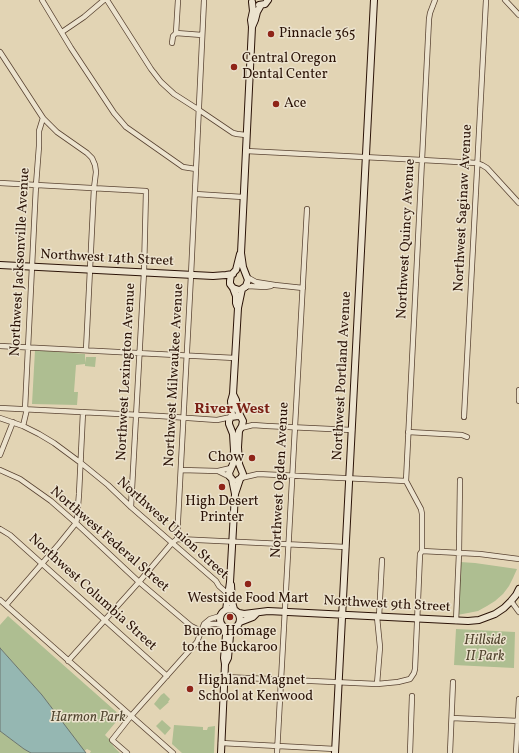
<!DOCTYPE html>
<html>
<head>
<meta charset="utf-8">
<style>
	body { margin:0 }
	canvas { display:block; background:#e2d4b4 }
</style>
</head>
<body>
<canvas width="519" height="753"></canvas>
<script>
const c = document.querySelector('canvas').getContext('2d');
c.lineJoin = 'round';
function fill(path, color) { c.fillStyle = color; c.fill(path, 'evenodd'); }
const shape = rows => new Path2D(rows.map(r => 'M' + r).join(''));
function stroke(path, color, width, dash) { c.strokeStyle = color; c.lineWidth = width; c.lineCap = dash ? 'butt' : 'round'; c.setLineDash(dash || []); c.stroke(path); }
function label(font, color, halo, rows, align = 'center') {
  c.font = font + ' Vollkorn,serif'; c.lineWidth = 3; c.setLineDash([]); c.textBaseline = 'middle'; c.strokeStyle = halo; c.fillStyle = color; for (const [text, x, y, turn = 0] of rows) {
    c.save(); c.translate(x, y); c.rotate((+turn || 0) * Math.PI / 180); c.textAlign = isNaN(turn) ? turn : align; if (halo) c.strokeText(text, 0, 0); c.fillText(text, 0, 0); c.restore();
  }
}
const green = shape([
	[35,350,85,354,85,363,86,357,96,357,95,367,85,366,85,364,76,365,74,392,78,392,77,405,32,404],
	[460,562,475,563,517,569,513,578,509,586,503,594,495,601,487,606,478,611,468,613,457,615],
	[8,616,121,716,105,735,109,739,114,747,120,753,90,753,91,751,87,749,84,751,42,695,0,648,0,625],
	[456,629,515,632,514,668,454,665],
	[164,693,170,699,168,702,169,702,160,710,154,704,161,695],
	[162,720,171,728,165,735,156,726],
	[174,725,203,727,203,730,207,730,208,727,215,726,214,753,182,753,172,744],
	[0,731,24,749,31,753,0,753]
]);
const water = shape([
	[0,648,42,695,86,753,31,753,24,749,0,731,0,648]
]);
const street = shape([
	[42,0,71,48,114,113,126,127,183,167,196,169],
	[107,0,151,69,161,82,174,94,199,110,233,133,237,134,246,135],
	[505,0,519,15],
	[62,32,84,17,104,0],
	[176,33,202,35],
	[172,43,173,36,176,33,178,0],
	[0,52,43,118,57,132,87,153,92,158,95,165,96,172,94,188,86,350],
	[246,151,422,160,477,163,482,165,487,168,519,203],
	[0,183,146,191,144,272,131,507],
	[195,194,243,197],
	[247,277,256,282,275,285,303,288],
	[245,288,248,286,265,287,271,286],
	[0,346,235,358],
	[519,390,519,401],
	[0,408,160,416,217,420,231,417],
	[25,409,36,185,39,146,39,131,43,118],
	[464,417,486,0],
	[0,418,23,426,39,434,54,443,81,463,108,485,131,507,216,581,219,586,228,594],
	[23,426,27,409],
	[241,428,253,425,267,426,352,430],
	[408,432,462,435,467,437],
	[0,455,13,422],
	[0,470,20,479,51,501,76,523,139,582,191,626,201,631],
	[181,470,218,471],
	[230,477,218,471,231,468],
	[241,478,258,474,406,481],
	[0,529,10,535,167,676],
	[177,539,346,547],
	[422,551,480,554,519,559],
	[0,600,173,753],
	[511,601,519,612],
	[6,605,59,544,76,523,77,519,79,494,83,412],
	[377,617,380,647,377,684],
	[379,617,382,560],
	[456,621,459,553,460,480],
	[202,630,207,626,211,624,217,624,222,625],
	[68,661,139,582,172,543,177,539,191,275,204,0],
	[225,677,377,684,398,682,410,679,414,673,415,669,420,554,422,551,422,514,421,509,406,481,429,19,430,13,435,0],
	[452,718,519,721],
	[221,743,335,749],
	[127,753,112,740,131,716,197,642,204,624,210,619,220,616],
	[277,753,307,209],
	[410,753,412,696],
	[450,753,453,682],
	[516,753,519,699]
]);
const secondary = shape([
	[259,5,265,4,268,0],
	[252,27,255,20,257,12,261,5],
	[0,265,213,276,226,275,233,274],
	[233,288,239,290,242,289,246,286,248,280,243,267,241,253,252,27,251,20,253,11,252,2],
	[237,306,236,303,236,296,233,288,230,284,230,281,231,275,236,270,240,254],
	[233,394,236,400,237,409,241,417],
	[231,417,238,416,241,417,243,421,242,426,239,431,238,447,239,464,243,474,241,478,238,480],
	[235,494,232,479,230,477,229,473,233,464,234,450,233,434,229,424,229,421,232,415,231,401,233,394,238,308,242,289],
	[231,585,232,602,234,609],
	'220 619a10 10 0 1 1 20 0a10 10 0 1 1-20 0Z',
	[226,610,230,582,235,494,240,479],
	[239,613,244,614,268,611,468,621,479,620,495,614,504,608,511,601,516,595,519,589],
	[240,622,253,617,257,613],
	[225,664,228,658,230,636,233,629],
	[221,753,225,664,224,658,226,635,225,628],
	[335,753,374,0]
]);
const markers = [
	[271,34,4,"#8f2418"],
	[234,67,4,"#8f2418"],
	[276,104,4,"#8f2418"],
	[252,458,4,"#8f2418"],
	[222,487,4,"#8f2418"],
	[248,584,4,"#8f2418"],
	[230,617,4,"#8f2418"],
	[190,689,4,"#8f2418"]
];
const poiNames = [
	["Pinnacle 365",279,34],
	["Central Oregon",242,59],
	["Dental Center",242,75],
	["Ace",284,104],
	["Chow",244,458,"right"],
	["High Desert",222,502,"center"],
	["Printer",222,518,"center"],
	["Westside Food Mart",248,599,"center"],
	["Bueno Homage",230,632,"center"],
	["to the Buckaroo",230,648,"center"],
	["Highland Magnet",198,681],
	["School at Kenwood",198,697]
];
const streetNames = [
	["Northwest Saginaw Avenue",464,208,-87],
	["Northwest Quincy Avenue",407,239,-87],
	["Northwest 14th Street",107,259,3],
	["Northwest Jacksonville Avenue",21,262,-87],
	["Northwest Lexington Avenue",127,372,-87],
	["Northwest Milwaukee Avenue",175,375,-87],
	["Northwest Portland Avenue",343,376,-87],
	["Northwest Ogden Avenue",281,480,-87],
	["Northwest Union Street",172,529,42],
	["Northwest Federal Street",109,540,41],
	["Northwest Columbia Street",92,593,42],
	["Northwest 9th Street",387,605,3]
];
const parkNames = [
	["Hillside",485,641],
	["II Park",485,657],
	["Harmon Park",88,718]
];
const neighbourhoodNames = [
	["River West",232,410]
];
fill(green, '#aebe91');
fill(water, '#95b7b2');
stroke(water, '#6b756e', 1);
stroke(street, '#594332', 6);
stroke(secondary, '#2b1307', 8);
stroke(street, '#ece3ce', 4.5);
stroke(secondary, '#ece3ce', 6);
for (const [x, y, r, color] of markers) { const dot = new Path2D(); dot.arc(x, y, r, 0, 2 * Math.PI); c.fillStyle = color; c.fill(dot); stroke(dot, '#ece3ce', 1.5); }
label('14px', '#2b1307', '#ece3ce', poiNames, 'left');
label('14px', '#2b1307', '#ece3ce', streetNames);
label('italic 14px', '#524630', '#ece3ce', parkNames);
label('bold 15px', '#7a1f14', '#ece3ce', neighbourhoodNames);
</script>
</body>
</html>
